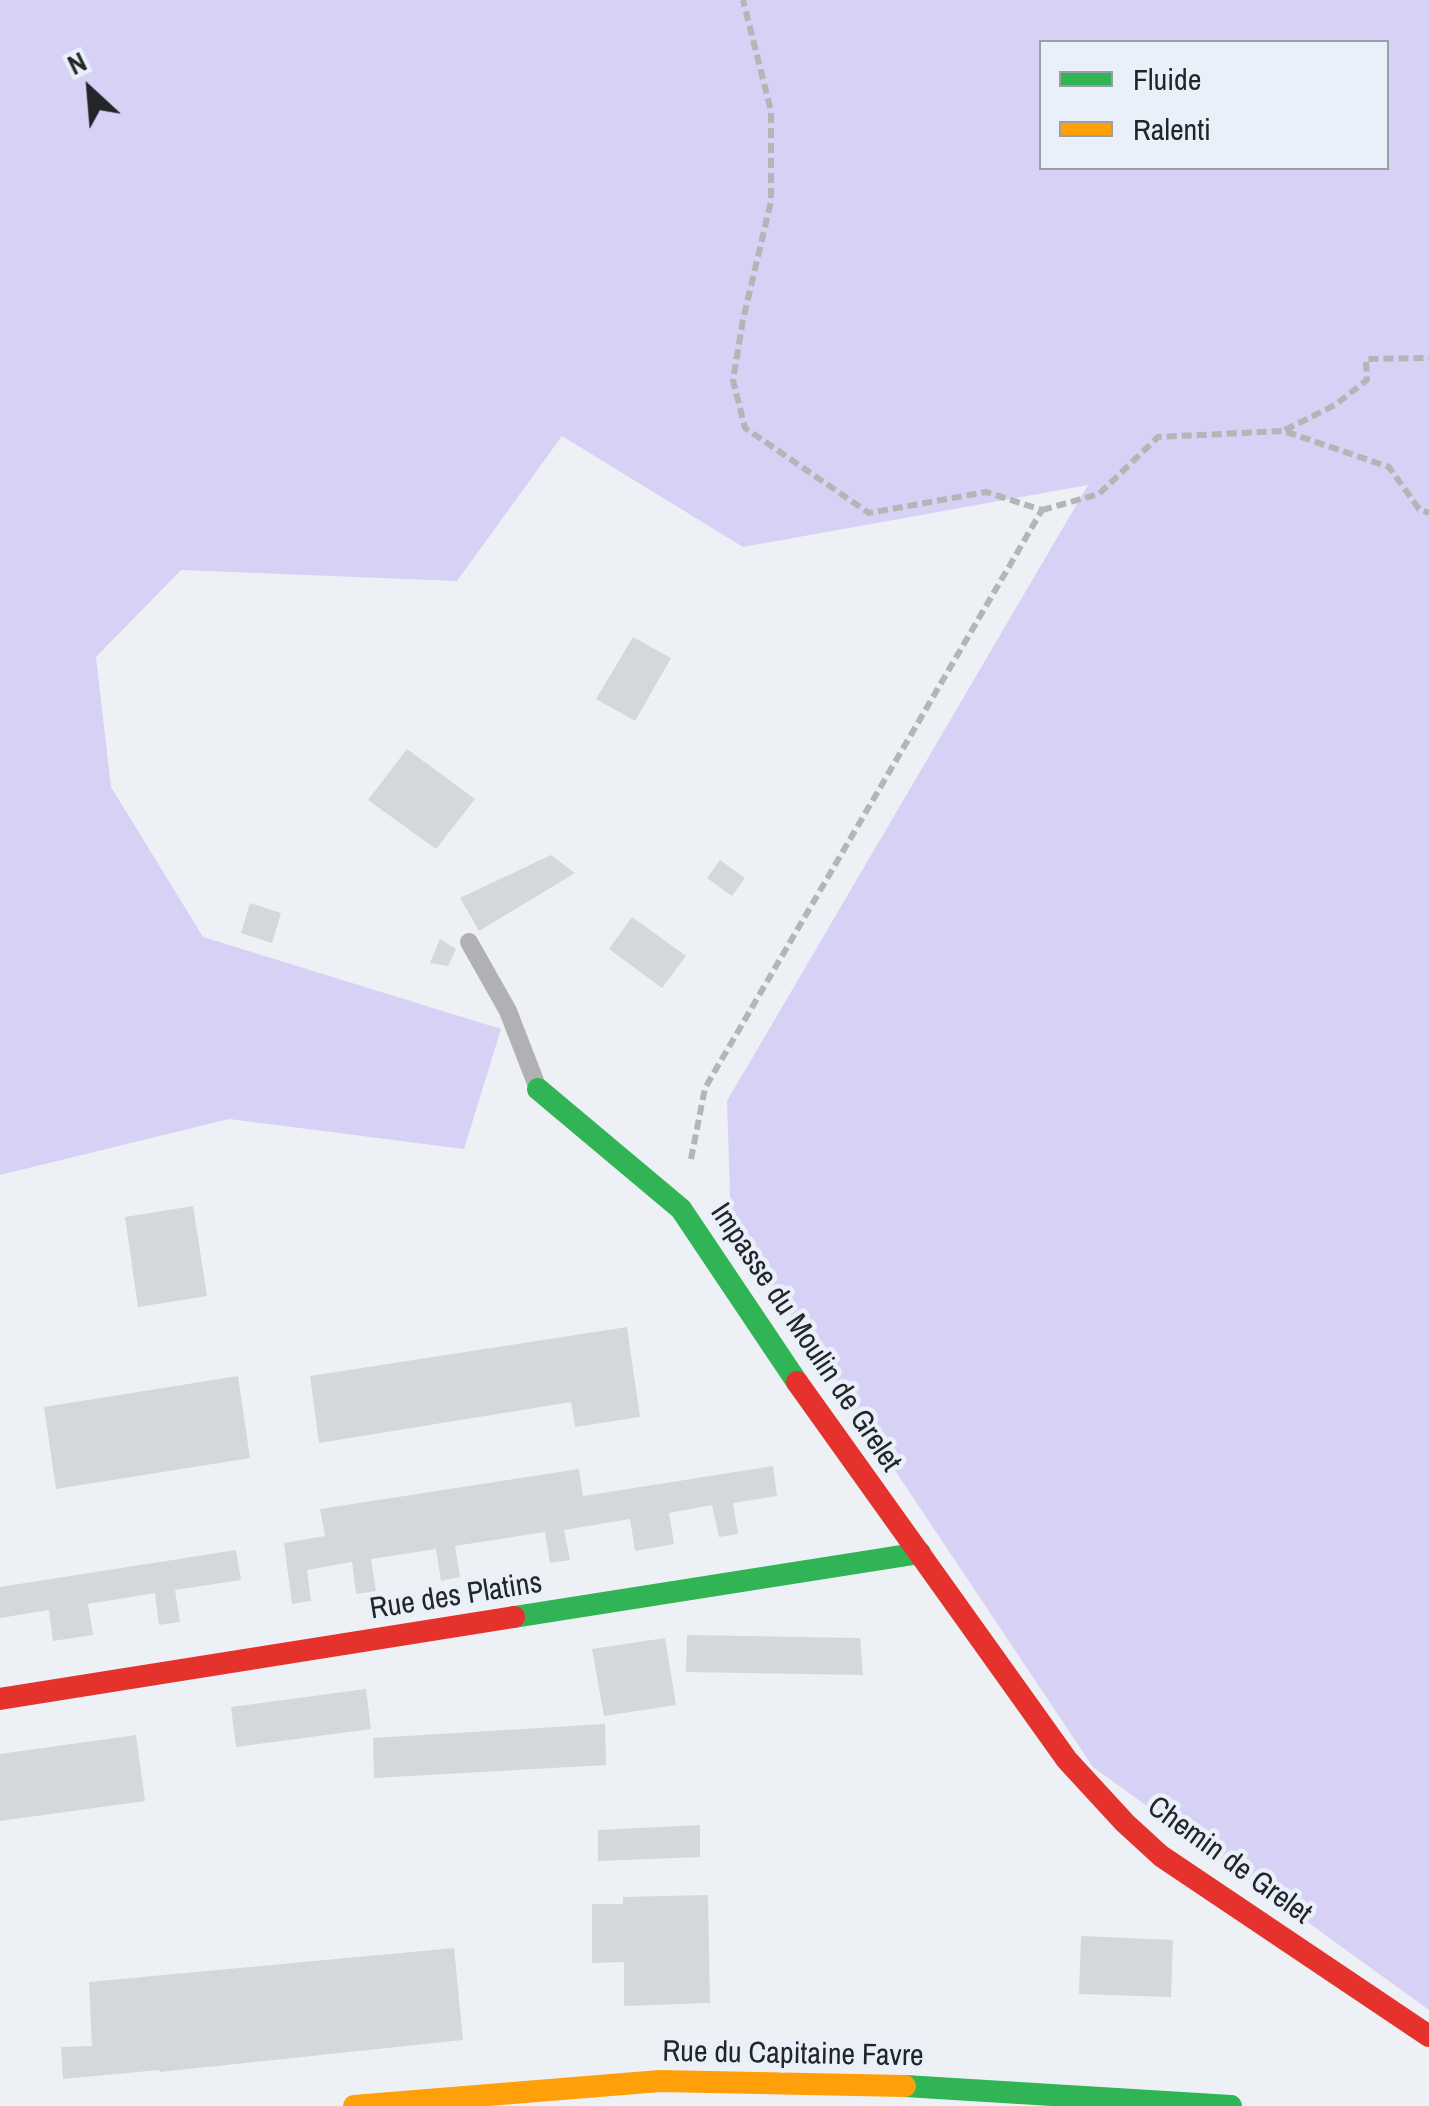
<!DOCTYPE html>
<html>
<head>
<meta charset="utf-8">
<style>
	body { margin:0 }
	#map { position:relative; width:1429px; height:2106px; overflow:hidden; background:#edf1f6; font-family:"Archivo Narrow",sans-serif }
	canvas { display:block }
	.legend { position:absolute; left:1039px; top:40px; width:350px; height:130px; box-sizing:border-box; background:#e9f0fa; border:2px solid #9a9fa6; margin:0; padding:12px 18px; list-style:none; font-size:30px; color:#232629 }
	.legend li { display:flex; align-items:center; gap:20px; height:50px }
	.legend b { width:50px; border:2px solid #9a9fa6 }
	.north { position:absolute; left:40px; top:40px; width:100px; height:100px; -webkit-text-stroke:8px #e9f0fa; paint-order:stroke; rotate:334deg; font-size:28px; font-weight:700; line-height:40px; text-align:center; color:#232629 }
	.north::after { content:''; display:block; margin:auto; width:35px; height:45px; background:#232629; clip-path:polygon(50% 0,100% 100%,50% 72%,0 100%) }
</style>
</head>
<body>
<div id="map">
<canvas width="1429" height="2106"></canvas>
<ul class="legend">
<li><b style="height:12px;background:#30b455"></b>Fluide</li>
<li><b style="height:12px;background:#ff9f0a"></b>Ralenti</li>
</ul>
<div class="north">N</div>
</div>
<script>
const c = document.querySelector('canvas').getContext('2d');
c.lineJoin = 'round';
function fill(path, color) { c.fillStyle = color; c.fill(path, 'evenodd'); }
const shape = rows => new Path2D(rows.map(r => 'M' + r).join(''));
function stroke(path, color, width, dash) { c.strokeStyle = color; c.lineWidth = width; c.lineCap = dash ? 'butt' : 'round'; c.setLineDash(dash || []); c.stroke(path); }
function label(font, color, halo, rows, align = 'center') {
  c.font = font + ' "Archivo Narrow",sans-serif'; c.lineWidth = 9; c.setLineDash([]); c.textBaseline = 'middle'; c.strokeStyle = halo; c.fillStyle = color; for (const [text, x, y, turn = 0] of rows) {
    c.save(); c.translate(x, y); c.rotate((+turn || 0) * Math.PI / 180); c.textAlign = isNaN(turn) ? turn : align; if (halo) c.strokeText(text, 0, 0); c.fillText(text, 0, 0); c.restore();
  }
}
const green = shape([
	[0,0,1429,0,1429,2010,1093,1767,731,1225,727,1101,1088,485,743,547,562,436,457,581,181,570,96,657,111,787,203,937,501,1029,464,1149,229,1119,0,1175],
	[1042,42,1386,42,1386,168,1042,168]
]);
const building = shape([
	[633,637,671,658,635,721,596,699],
	[407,749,475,799,436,849,368,800],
	[551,855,575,873,479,931,460,898],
	[720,860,745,878,732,896,707,878],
	[250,903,281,913,272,943,241,933],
	[632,917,686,956,662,988,609,949],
	[440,939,456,949,448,966,430,963],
	[193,1206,207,1296,138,1307,125,1217],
	[627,1327,640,1417,575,1427,571,1402,319,1443,310,1376],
	[238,1376,250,1458,56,1489,44,1407],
	[773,1466,777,1496,733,1503,738,1534,719,1537,712,1505,669,1513,674,1544,635,1551,630,1519,564,1530,570,1560,550,1563,545,1532,455,1546,460,1577,441,1581,436,1549,371,1559,376,1591,356,1594,352,1562,307,1570,311,1601,292,1604,284,1543,325,1536,320,1509,579,1469,583,1496],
	[236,1550,241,1580,175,1590,180,1622,159,1625,155,1593,88,1604,93,1635,53,1641,49,1610,0,1618,0,1587],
	[687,1635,860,1638,863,1675,686,1672],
	[665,1638,676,1705,604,1716,592,1649],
	[366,1689,371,1729,236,1747,231,1707],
	[605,1724,606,1765,374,1778,373,1738],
	[136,1735,145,1801,0,1821,0,1754],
	[700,1825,700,1857,598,1861,598,1830],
	[708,1895,710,2003,624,2006,624,1962,592,1963,592,1904,623,1904,623,1897],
	[1081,1936,1173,1940,1171,1997,1079,1994],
	[454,1948,463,2040,160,2072,159,2070,63,2079,61,2047,92,2046,89,1982]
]);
const path = shape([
	[1285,430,1335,405,1367,380,1366,359,1429,358],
	[1042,510,1099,494,1158,437,1284,431,1389,467,1419,509,1429,513],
	[691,1159,705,1088,1042,510,986,492,869,513,745,428,733,380,743,320,771,201,771,111,743,0]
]);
const lane = shape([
	[469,942,508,1011,537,1086]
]);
const fast = shape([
	[538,1089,681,1209,797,1382],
	[514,1617,920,1553],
	[905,2086,1231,2106]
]);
const slow = shape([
	[354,2106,660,2081,905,2086]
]);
const jam = shape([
	[797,1382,1067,1760,1125,1823,1161,1856,1429,2036],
	[0,1699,514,1617]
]);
const streetNames = [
	["Impasse du Moulin de Grelet",805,1338,56],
	["Rue des Platins",456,1597,-9],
	["Chemin de Grelet",1229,1861,36],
	["Rue du Capitaine Favre",793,2055,1]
];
fill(green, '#d6d1f5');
fill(building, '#d4d8db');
stroke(path, '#b3b5b7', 6, [10, 5]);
stroke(lane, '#b1b1b4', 18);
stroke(fast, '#30b455', 22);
stroke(slow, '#ff9f0a', 22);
stroke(jam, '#e5322d', 22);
label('30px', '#232629', '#e9f0fa', streetNames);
</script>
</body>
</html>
